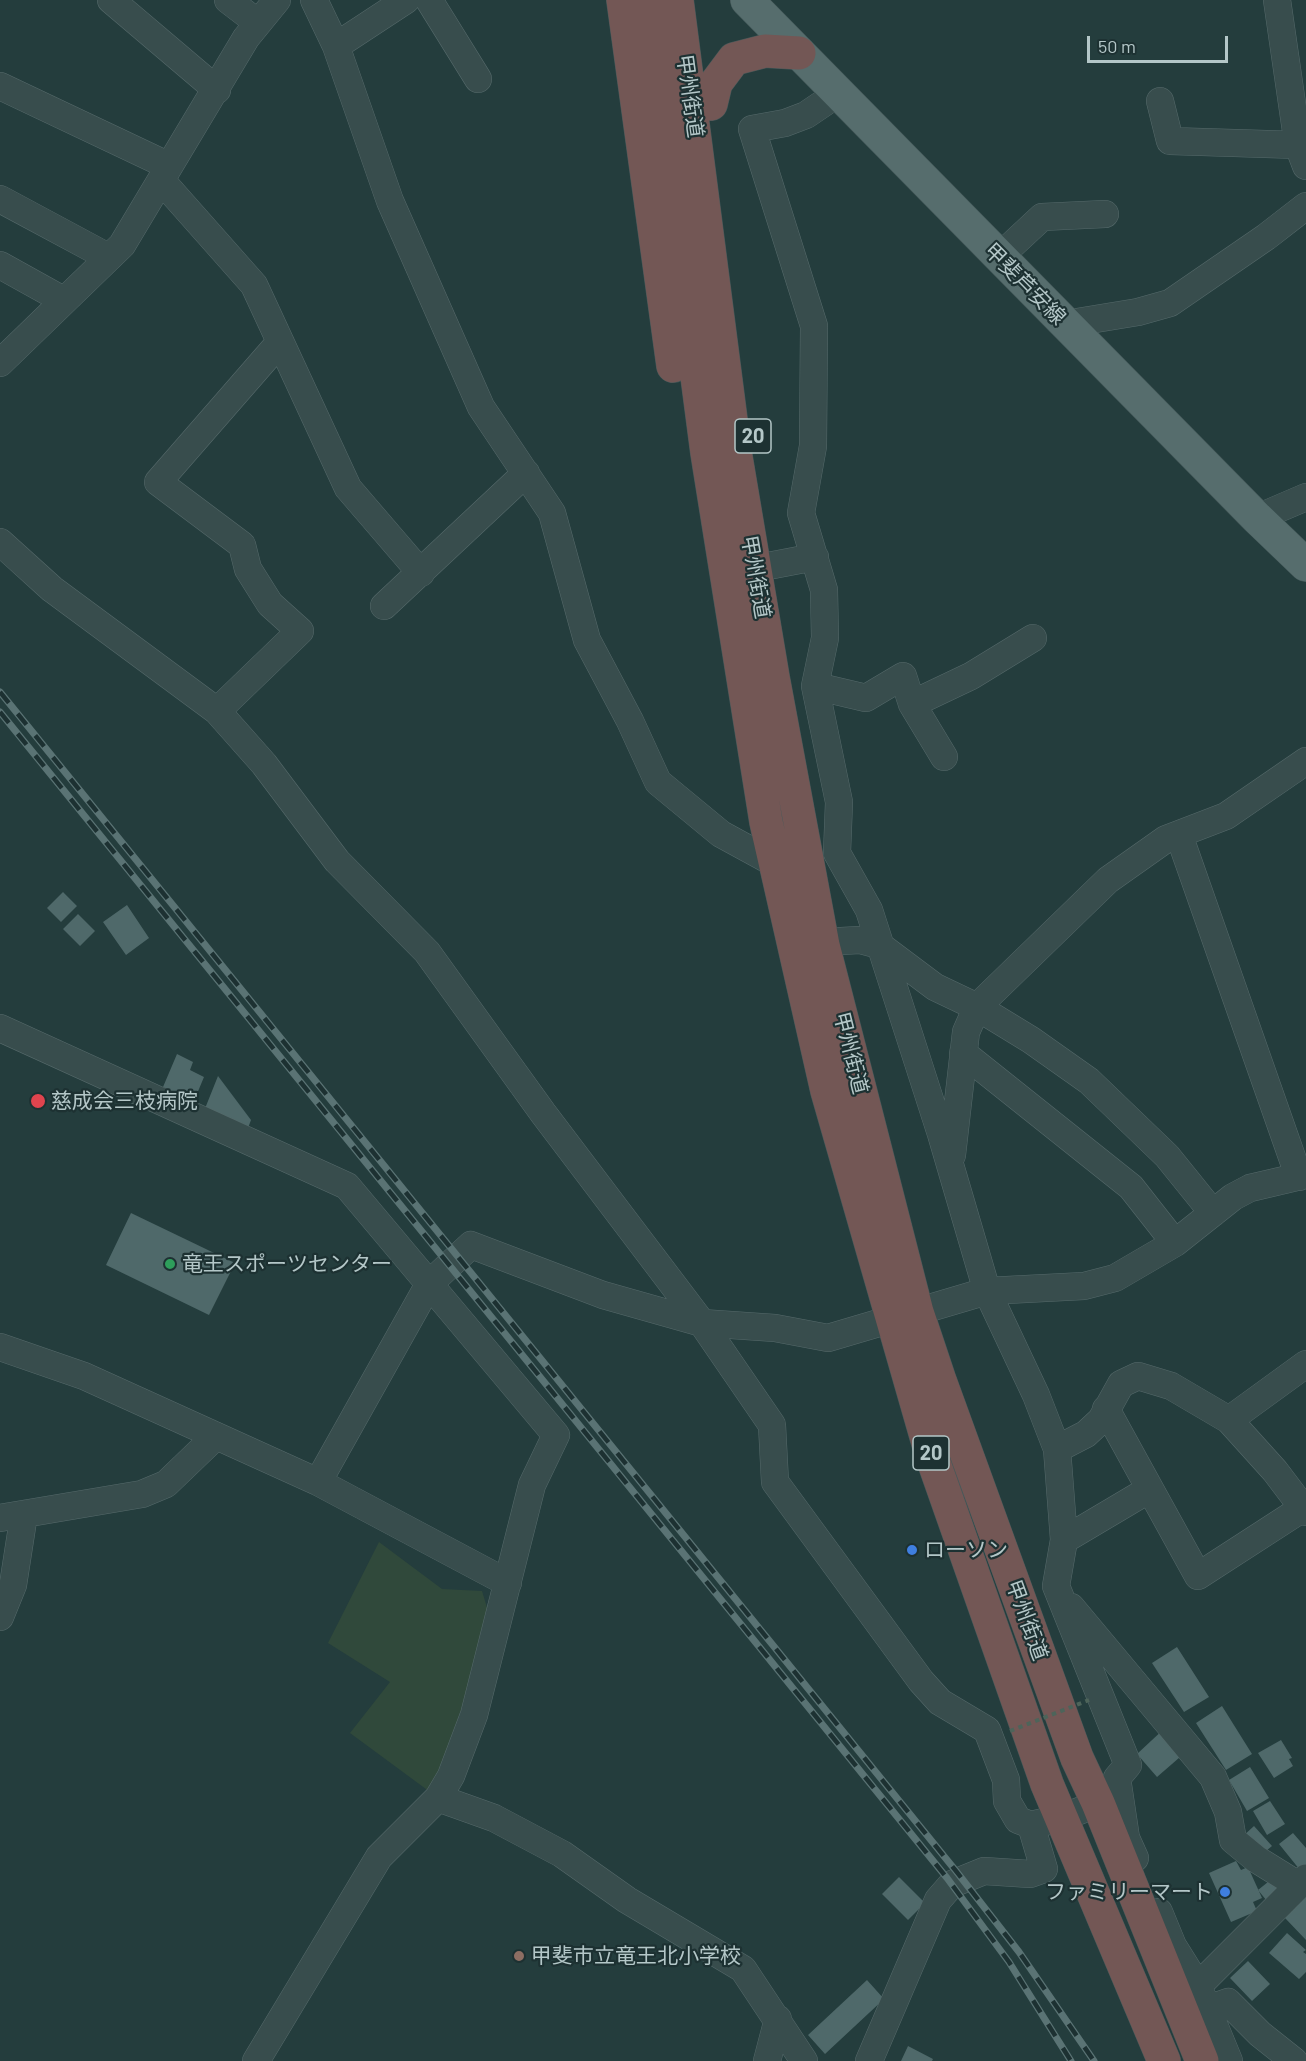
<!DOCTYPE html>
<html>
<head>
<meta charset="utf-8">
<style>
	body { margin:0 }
	#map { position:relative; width:1306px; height:2061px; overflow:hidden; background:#243d3d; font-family:Barlow,sans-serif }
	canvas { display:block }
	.scale { position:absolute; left:1087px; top:36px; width:141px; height:27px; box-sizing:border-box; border:3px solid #b4c7c8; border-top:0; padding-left:8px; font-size:18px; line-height:21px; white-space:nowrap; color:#b4c7c8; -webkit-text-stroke:4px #1d3132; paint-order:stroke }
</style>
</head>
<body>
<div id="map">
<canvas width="1306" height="2061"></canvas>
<div class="scale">50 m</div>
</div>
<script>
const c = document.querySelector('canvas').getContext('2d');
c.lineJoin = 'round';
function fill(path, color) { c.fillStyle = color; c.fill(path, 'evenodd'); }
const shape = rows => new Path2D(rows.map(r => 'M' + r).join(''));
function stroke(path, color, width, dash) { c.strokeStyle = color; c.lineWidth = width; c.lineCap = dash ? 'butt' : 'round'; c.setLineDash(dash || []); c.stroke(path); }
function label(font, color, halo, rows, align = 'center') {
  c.font = font + ' Barlow,"Noto Sans JP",sans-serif'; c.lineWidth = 4.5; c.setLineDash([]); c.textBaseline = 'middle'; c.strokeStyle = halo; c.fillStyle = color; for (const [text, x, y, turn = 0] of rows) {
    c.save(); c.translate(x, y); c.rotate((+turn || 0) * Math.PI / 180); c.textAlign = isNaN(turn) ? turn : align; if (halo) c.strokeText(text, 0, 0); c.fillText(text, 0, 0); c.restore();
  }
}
const green = shape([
	[379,1542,442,1589,482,1591,492,1624,467,1709,430,1792,350,1733,390,1682,328,1643]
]);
const building = shape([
	[63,892,77,906,61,922,47,908],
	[127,905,149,938,126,955,103,922],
	[78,914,95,931,80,946,63,929],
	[177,1054,193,1062,190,1070,204,1077,194,1101,163,1087],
	[218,1076,251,1120,248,1128,204,1111],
	[131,1213,235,1263,209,1315,106,1265],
	[1177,1647,1209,1697,1184,1712,1152,1663],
	[1222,1706,1252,1754,1226,1770,1196,1723],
	[1166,1727,1187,1751,1157,1777,1137,1754],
	[1281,1740,1292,1758,1289,1759,1293,1766,1274,1778,1258,1753],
	[1250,1767,1269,1798,1247,1811,1229,1780],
	[1270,1801,1285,1824,1267,1835,1253,1811],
	[1254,1826,1272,1846,1260,1856,1242,1837],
	[1293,1833,1306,1848,1306,1865,1300,1870,1279,1844],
	[1236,1861,1241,1870,1248,1867,1262,1898,1253,1902,1257,1911,1231,1922,1209,1873],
	[899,1877,925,1903,908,1920,882,1894],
	[1273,1878,1286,1893,1271,1906,1258,1890],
	[1306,1897,1306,1940,1285,1918],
	[1287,1933,1306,1950,1303,1952,1306,1954,1306,1972,1299,1979,1269,1953],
	[1248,1961,1270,1984,1252,2001,1230,1978],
	[867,1980,884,1999,825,2054,808,2035],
	[908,2046,933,2059,932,2061,901,2061]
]);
const minor = shape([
	[111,0,217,90],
	[228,0,258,23],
	[314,0,336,46,390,201,481,407,552,513,587,640,630,721,658,782,721,834,776,864],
	[429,0,478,79],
	[1277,0,1298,145,1306,166],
	[336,46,406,0],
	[0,86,169,166],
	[837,94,806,115,785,123,752,129,814,326,813,446,801,513,824,590,825,638,815,686,839,802,837,853,869,910,941,1134,987,1291,1036,1395,1057,1449,1064,1540,1056,1586,1128,1765,1117,1778,1110,1799,1061,1818,1031,1825,1044,1869,1030,1874,984,1871,952,1884,938,1900,869,2061],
	[1160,101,1170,141,1298,145],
	[161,180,254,285,348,488,421,573],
	[0,199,108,257],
	[999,257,1042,217,1105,214],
	[0,265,63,300],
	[1065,324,1138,312,1170,303,1266,237,1306,206],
	[0,363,122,245,246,38,277,0],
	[1257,518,1306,497],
	[0,542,52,589,217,711,264,764,337,861,427,952,543,1113,702,1323,772,1425,775,1482,921,1681,940,1702,987,1730,1006,1780,1007,1801,1018,1820,1031,1825],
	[768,566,815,557],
	[384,606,526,473],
	[815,686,866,698,903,676,912,704,971,676,1033,638],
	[912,704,944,757],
	[217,711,300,631,270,604,248,569,242,545,158,482,280,342],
	[1179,835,1299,1177],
	[823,945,841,941,860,940,879,945,935,987,977,1007,1031,1040,1089,1081,1167,1156,1213,1213],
	[0,1028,347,1186,556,1435,532,1485,474,1715,451,1776,438,1798,379,1857,256,2061],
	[963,1053,1131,1187,1175,1243],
	[952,1155,966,1032,977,1007,1108,880,1166,839,1226,816,1306,761],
	[0,1347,84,1376,318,1482,508,1583],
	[1106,1409,1150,1489],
	[1229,1420,1306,1364],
	[1057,1449,1086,1434,1101,1420,1121,1384,1138,1376,1171,1386,1229,1420,1275,1471,1306,1512],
	[318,1482,429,1284,471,1245,603,1295,702,1323,775,1328,828,1338,987,1291,1084,1286,1115,1278,1175,1243,1233,1197,1250,1188,1306,1175],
	[0,1518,142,1494,166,1484,216,1436],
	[1064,1540,1150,1489,1198,1576,1303,1508],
	[1071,1607,1213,1777,1228,1812,1233,1840,1256,1859,1298,1885],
	[0,1617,13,1585,24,1514],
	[1117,1778,1126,1838,1135,1858],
	[438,1798,494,1818,562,1854,627,1900,743,1969,804,2061],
	[1159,1912,1173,1946,1198,1986,1229,2061],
	[1183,1994,1198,1986,1306,1878],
	[1208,2009,1228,2002,1260,2034,1294,2061],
	[767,2061,778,2019]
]);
const major = shape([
	[747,0,1257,518,1306,565]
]);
const highway = shape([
	[623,0,673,366],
	[648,0,707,453,766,822,827,1091,932,1457,1047,1784,1164,2061],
	[677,0,735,451,773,677,823,945,917,1312,939,1378,1077,1758,1098,1803,1202,2061],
	[711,104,716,83,734,59,765,51,799,53]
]);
const rail = shape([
	[0,692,956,1871,1019,1952,1094,2061],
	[0,712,947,1878,1009,1962,1071,2061]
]);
const pathBridge = shape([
	[1010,1731,1089,1700]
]);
const markers = [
	[38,1101,8,"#e0444e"],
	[170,1264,6,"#2e9e5b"],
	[912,1550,6,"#3f7fe0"],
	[1225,1892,6,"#3f7fe0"],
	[519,1956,6,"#8d6e63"]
];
const shields = [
	[753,436,36],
	[931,1453,36]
];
const shieldNames = [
	["20",753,436],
	["20",931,1453]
];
const streetNames = [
	["甲州街道",690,96,82],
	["甲斐芦安線",1025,284,45],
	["甲州街道",756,577,80],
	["甲州街道",851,1053,76],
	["甲州街道",1027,1620,70]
];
const poiNames = [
	["慈成会三枝病院",51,1101],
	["竜王スポーツセンター",182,1264],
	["ローソン",924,1550],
	["ファミリーマート",1213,1892,"right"],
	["甲斐市立竜王北小学校",531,1956]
];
fill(green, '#30493b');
fill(building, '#4f696a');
stroke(minor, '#566a6b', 28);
stroke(major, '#445859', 34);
stroke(highway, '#46595a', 34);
stroke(minor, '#384d4d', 27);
stroke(major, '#566d6d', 33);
stroke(highway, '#735755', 33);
stroke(rail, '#5a7374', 7);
stroke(rail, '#1d3132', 4.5, [14]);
stroke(pathBridge, '#4d645a', 4, [4.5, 4.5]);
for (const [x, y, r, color] of markers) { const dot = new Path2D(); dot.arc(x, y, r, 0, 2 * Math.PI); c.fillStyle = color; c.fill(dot); stroke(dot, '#1d3132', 2); }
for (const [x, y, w] of shields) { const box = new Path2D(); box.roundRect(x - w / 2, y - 17, w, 34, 4.5); c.fillStyle = '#1d3132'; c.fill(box); stroke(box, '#b4c7c8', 1.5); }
label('bold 20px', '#b4c7c8', null, shieldNames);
label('21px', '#b4c7c8', '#1d3132', streetNames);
label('21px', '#b4c7c8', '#1d3132', poiNames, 'left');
</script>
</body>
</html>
